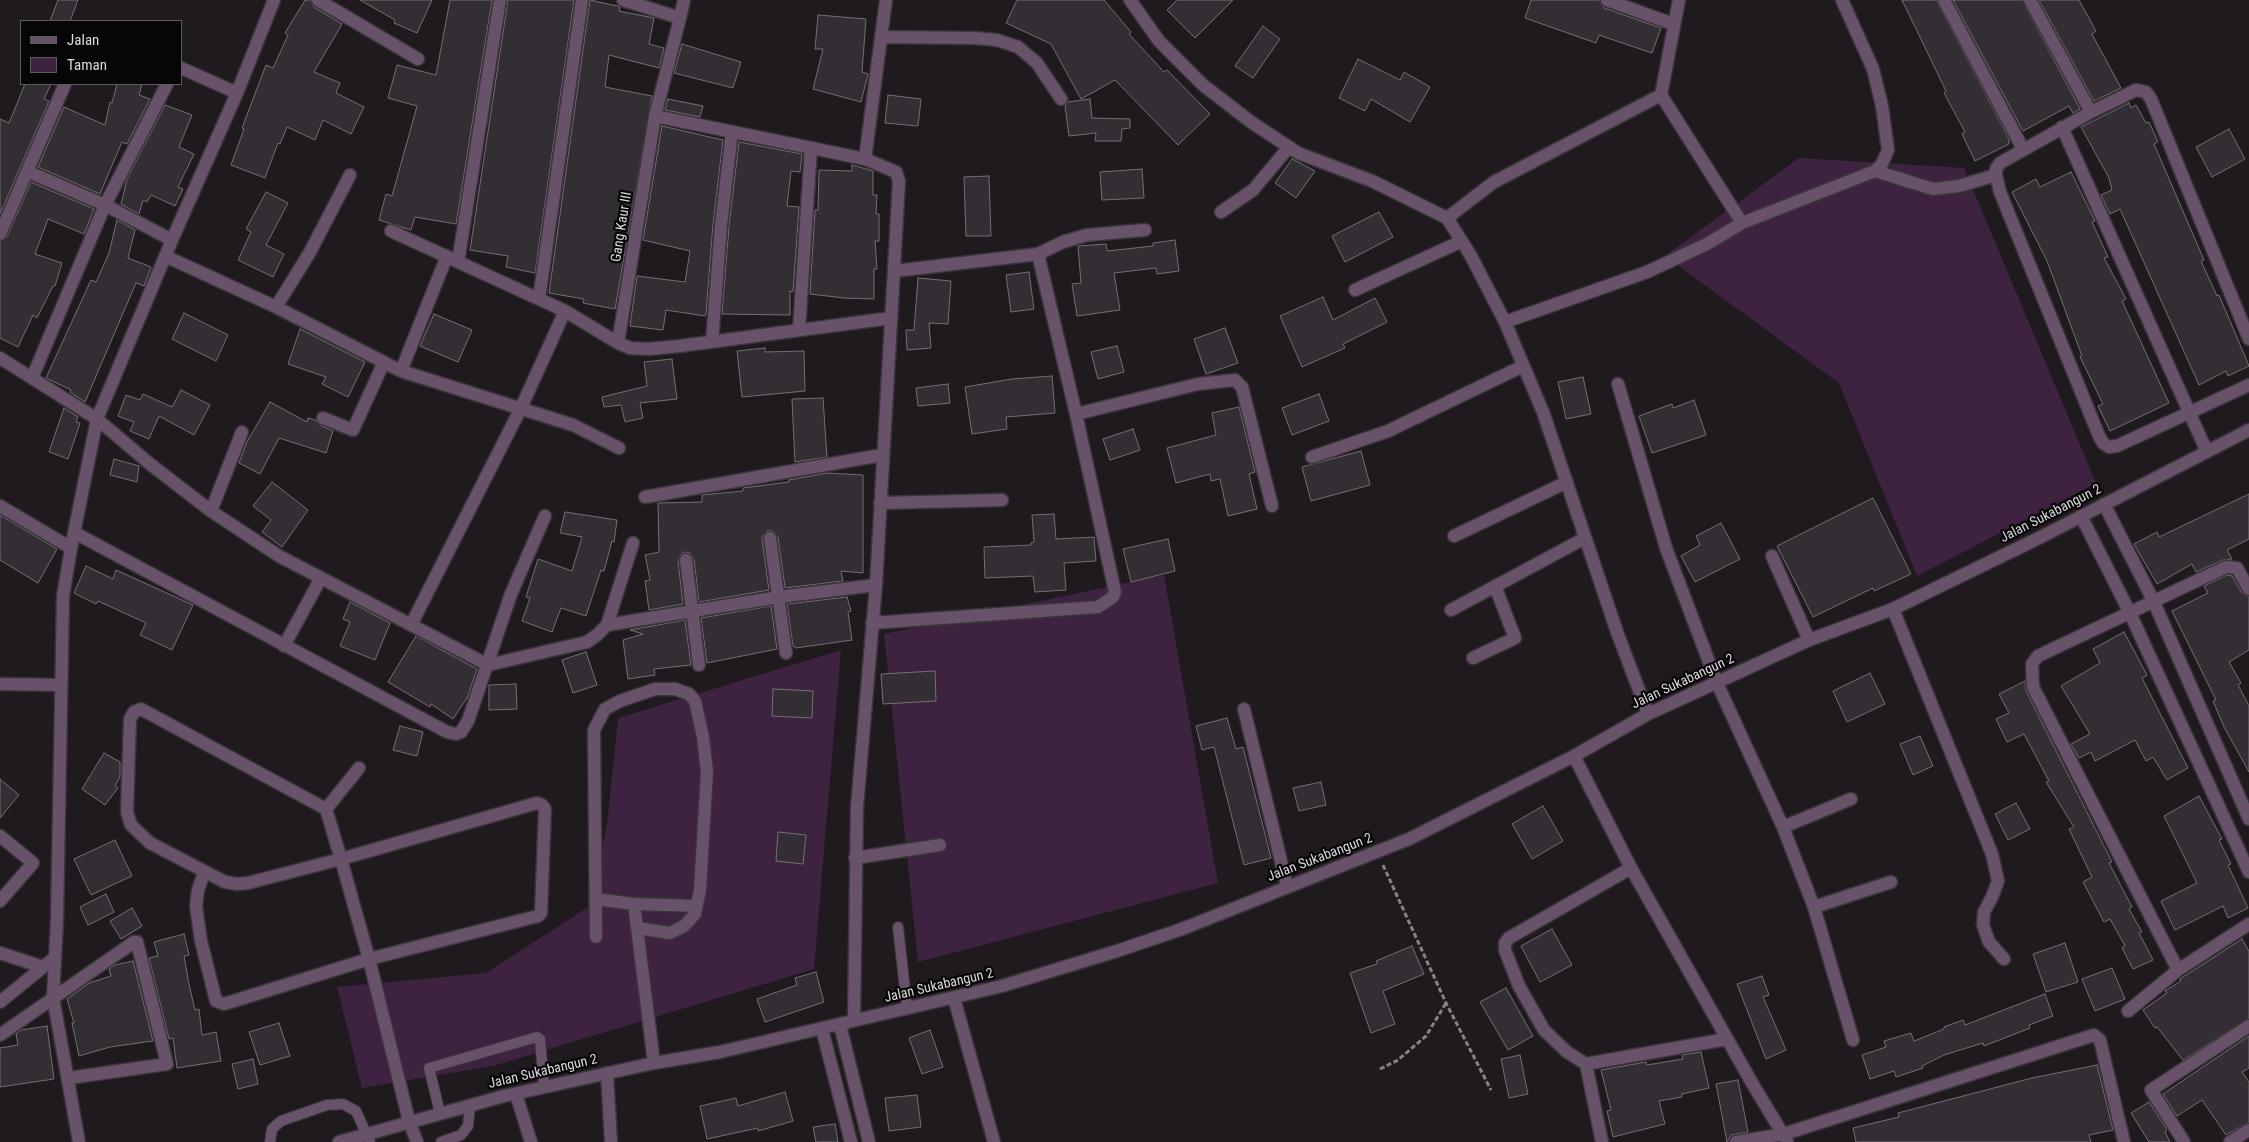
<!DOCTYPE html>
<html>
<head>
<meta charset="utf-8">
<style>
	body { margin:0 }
	#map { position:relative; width:2249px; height:1142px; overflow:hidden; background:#1e1a1e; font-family:"Roboto Condensed",sans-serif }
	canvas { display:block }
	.legend { position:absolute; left:20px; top:20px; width:162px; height:65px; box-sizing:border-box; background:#070607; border:1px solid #5c5a5c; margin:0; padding:6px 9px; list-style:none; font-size:15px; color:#dcd9dc }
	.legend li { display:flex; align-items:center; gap:10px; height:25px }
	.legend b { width:25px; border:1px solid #5c5a5c }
</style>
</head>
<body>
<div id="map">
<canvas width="2249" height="1142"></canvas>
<ul class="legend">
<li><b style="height:6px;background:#675269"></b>Jalan</li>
<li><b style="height:14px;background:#3e2341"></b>Taman</li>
</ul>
</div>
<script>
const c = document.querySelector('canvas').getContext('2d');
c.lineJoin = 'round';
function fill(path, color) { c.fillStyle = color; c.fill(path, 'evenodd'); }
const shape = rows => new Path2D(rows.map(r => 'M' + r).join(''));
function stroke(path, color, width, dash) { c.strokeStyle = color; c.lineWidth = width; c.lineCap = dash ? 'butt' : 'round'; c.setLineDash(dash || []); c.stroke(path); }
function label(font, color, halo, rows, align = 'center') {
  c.font = font + ' "Roboto Condensed",sans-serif'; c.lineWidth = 4.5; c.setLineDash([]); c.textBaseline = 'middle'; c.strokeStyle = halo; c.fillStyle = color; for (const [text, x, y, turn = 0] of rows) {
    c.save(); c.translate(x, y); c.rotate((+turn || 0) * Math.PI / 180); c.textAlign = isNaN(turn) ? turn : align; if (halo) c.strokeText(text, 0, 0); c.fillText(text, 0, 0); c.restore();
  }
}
const green = shape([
	[1799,158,1964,168,2096,483,1917,576,1839,383,1665,256],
	[1164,575,1218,883,918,962,884,634],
	[841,650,814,969,493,1066,362,1088,337,987,486,973,590,906,607,825,618,718]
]);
const building = shape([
	[58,0,78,0,70,21,50,21,58,0],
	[305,0,310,0,314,7,342,24,314,72,340,83,336,93,364,107,351,134,323,120,315,140,287,127,280,144,278,143,265,178,231,165,244,129,242,128,266,65,273,68,288,35,285,33,305,0],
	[360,0,432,0,417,33,394,23,395,20,360,0],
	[450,0,492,0,456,224,415,217,411,230,379,220,386,194,392,196,417,106,388,98,397,65,436,75,450,0],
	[508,0,574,0,535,273,506,267,508,256,470,250,508,0],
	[590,0,617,6,620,7,619,11,654,18,649,44,664,48,659,68,609,55,605,87,652,96,615,309,583,303,584,299,549,293,590,0],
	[1017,0,1104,0,1131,32,1129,34,1164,72,1167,70,1210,114,1178,145,1115,80,1081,99,1051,44,1006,23,1017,0],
	[1177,0,1233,0,1195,38,1167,10,1177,0],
	[1531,0,1599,0,1604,8,1661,28,1652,53,1599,35,1596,43,1525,18,1531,0],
	[1902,0,1936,0,2009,139,2009,144,1975,161,1962,134,1965,132,1944,93,1946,91,1902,0],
	[1953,0,2022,0,2080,109,2073,113,2069,106,2023,131,1953,0],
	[2039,0,2079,0,2096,31,2092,34,2121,88,2094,101,2039,0],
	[818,15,866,19,862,72,868,74,861,102,813,89,823,49,815,49,818,15],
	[1263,26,1280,39,1253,78,1235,66,1263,26],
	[682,44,741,62,733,88,674,73,682,44],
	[1358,59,1400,80,1404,72,1430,87,1410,122,1371,99,1365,111,1339,98,1358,59],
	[25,84,51,84,44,99,49,101,0,214,0,119,9,123,25,84],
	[117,84,142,84,139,95,150,99,127,144,122,142,100,194,38,167,64,107,105,125,110,102,112,103,117,84],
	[888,95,921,99,918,126,885,123,888,95],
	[668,99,703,106,700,117,665,110,668,99],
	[1090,99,1092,118,1130,119,1130,128,1122,129,1121,141,1095,141,1096,133,1069,136,1065,106,1068,102,1090,99],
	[2129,103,2131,108,2136,105,2146,123,2149,122,2158,142,2154,144,2204,260,2201,261,2217,296,2219,295,2249,366,2228,376,2226,371,2199,385,2120,209,2110,214,2101,195,2112,190,2109,178,2081,127,2129,103],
	[165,105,192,115,179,147,194,154,178,187,183,189,175,206,151,195,147,202,143,200,139,214,121,204,127,179,165,105],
	[662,126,723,140,713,224,706,313,705,316,666,310,663,330,630,326,637,276,685,282,690,251,643,240,662,126],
	[2229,129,2245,159,2212,177,2196,147,2229,129],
	[739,142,802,154,800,172,791,171,787,206,799,207,793,292,790,291,790,315,722,314,729,226,739,142],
	[1292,159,1315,171,1296,198,1275,183,1292,159],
	[852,165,873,171,873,195,877,195,876,214,879,214,879,241,875,241,877,269,874,269,874,299,844,298,810,294,815,210,818,210,819,170,852,171,852,165],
	[1142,169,1144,198,1102,200,1100,172,1142,169],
	[2071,172,2095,221,2092,222,2108,257,2104,258,2126,299,2122,301,2169,403,2110,431,2098,406,2103,404,2080,357,2082,356,2047,261,2012,192,2036,179,2040,187,2071,172],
	[989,176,991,236,966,236,964,177,989,176],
	[31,182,94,209,84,234,48,219,35,254,62,263,55,286,53,286,37,318,33,315,18,347,0,338,0,242,7,237,31,182],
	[266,192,288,203,266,245,284,254,273,277,238,260,251,232,246,229,266,192],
	[1379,212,1393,237,1345,262,1332,236,1379,212],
	[117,220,135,230,128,258,151,267,144,286,136,283,85,402,70,392,71,390,46,378,91,280,96,282,109,253,117,220],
	[1175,240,1179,271,1157,274,1156,268,1114,273,1120,310,1077,316,1072,284,1081,283,1078,246,1106,244,1107,251,1153,246,1153,243,1175,240],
	[1029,272,1034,309,1011,312,1006,275,1029,272],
	[918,278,951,281,948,324,929,323,931,348,907,350,906,330,914,330,918,278],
	[1323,297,1333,320,1375,298,1387,322,1343,344,1345,348,1302,367,1280,316,1323,297],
	[184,313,228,335,216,361,172,339,184,313],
	[434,314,472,330,458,362,420,346,434,314],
	[1225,328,1238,363,1206,374,1194,339,1225,328],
	[300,329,365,362,348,397,322,384,326,377,288,364,300,329],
	[1117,346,1124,372,1098,379,1091,352,1117,346],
	[765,348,765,352,804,351,805,391,742,397,737,351,765,348],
	[672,359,677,399,640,403,643,418,625,422,621,405,604,407,602,397,647,386,644,362,672,359],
	[1052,376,1055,413,1006,417,1007,429,972,434,965,387,1012,379,1052,376],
	[1583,377,1591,414,1566,419,1558,382,1583,377],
	[948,384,950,403,918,406,916,388,948,384],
	[181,390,210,405,194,435,159,416,149,439,130,431,134,422,118,416,126,395,140,400,143,394,172,407,181,390],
	[1319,394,1329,421,1292,435,1282,408,1319,394],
	[823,398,827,457,795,462,792,399,823,398],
	[1694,400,1706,435,1652,453,1639,416,1672,404,1673,408,1694,400],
	[270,402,307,422,308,418,315,420,320,425,333,431,326,453,279,438,260,474,239,463,247,442,270,402],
	[1239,407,1255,472,1249,474,1257,509,1228,516,1220,479,1211,481,1210,474,1176,483,1167,448,1216,435,1212,413,1239,407],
	[64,408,78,417,76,422,80,423,68,459,49,452,64,408],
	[1133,429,1140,450,1110,460,1103,439,1133,429],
	[1361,451,1370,485,1311,501,1302,467,1361,451],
	[114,459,139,466,137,482,110,475,114,459],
	[827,473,863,475,863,573,841,571,843,581,785,588,778,537,773,531,768,530,763,535,762,539,769,590,699,602,694,559,690,553,685,552,681,554,678,561,683,604,649,610,645,581,650,580,645,555,659,552,658,503,702,502,702,495,743,491,743,488,789,482,789,480,827,473],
	[272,482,308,510,282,547,262,532,271,520,253,506,272,482],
	[2249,494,2249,539,2227,550,2232,559,2223,560,2196,572,2192,564,2157,584,2134,544,2157,532,2159,537,2249,494],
	[1873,498,1911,574,1874,591,1873,588,1813,617,1777,546,1873,498],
	[565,512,617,520,614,542,612,541,604,571,601,570,586,616,561,608,552,632,522,621,530,598,526,597,538,559,572,571,582,537,560,533,565,512],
	[1054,514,1056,539,1094,537,1096,561,1064,563,1066,590,1035,592,1033,576,985,578,984,547,1031,545,1031,543,1034,542,1032,515,1054,514],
	[0,515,57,549,38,583,0,560,0,515],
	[1721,523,1740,559,1695,582,1681,556,1700,545,1696,536,1721,523],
	[1168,539,1175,571,1131,582,1123,549,1168,539],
	[86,566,113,579,116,570,193,605,172,650,140,635,146,623,98,601,96,604,74,593,86,566],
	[2227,575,2232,576,2242,593,2249,597,2249,650,2229,662,2241,683,2238,685,2249,706,2249,772,2224,727,2213,701,2216,700,2172,611,2208,593,2204,586,2227,575],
	[847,597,851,611,848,612,852,640,796,648,793,646,787,604,847,597],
	[350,602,390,623,375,660,340,646,350,622,343,619,350,602],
	[771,606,777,649,707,663,701,618,771,606],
	[685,620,691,665,654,669,655,675,628,679,623,640,643,634,630,630,685,620],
	[2124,632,2147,675,2142,678,2188,768,2167,780,2153,757,2146,761,2135,740,2095,761,2091,752,2079,758,2071,744,2090,734,2061,686,2100,663,2093,649,2124,632],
	[416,636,477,669,467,698,453,719,431,704,430,707,388,682,416,636],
	[586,652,597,685,573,693,562,660,586,652],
	[935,671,936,701,883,704,881,674,935,671],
	[1870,673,1885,704,1847,722,1833,691,1870,673],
	[2025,681,2026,691,2112,862,2109,863,2132,907,2129,909,2142,932,2139,933,2153,960,2133,969,2122,948,2125,946,2110,919,2104,922,2083,882,2092,877,2069,829,2074,827,2046,782,2049,781,2024,734,2007,742,1996,719,2009,713,1999,694,2025,681],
	[516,684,517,709,489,710,489,685,516,684],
	[773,689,813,691,812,718,772,716,773,689],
	[1227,718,1236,749,1243,747,1271,858,1244,865,1214,747,1202,750,1196,726,1227,718],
	[400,726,423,732,417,756,393,750,400,726],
	[1920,736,1933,766,1913,775,1900,744,1920,736],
	[104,753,120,762,120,777,115,786,118,788,105,805,82,789,104,753],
	[0,779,19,795,0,818,0,779],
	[1321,782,1326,805,1299,811,1293,788,1321,782],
	[2199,796,2222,839,2219,840,2231,864,2228,865,2248,908,2228,918,2223,906,2175,930,2161,901,2197,883,2164,816,2199,796],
	[2016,803,2030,829,2008,840,1995,814,2016,803],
	[1543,806,1563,841,1532,859,1512,824,1543,806],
	[778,832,806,835,803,864,776,861,778,832],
	[115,840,132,876,91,895,74,859,115,840],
	[106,894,114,912,88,925,80,907,106,894],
	[132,908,142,926,121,939,110,921,132,908],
	[1552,929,1572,965,1540,982,1521,946,1552,929],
	[184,934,189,955,184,956,189,984,195,1010,199,1009,202,1035,216,1032,221,1061,177,1068,173,1038,169,1039,149,958,158,956,154,942,184,934],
	[2242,939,2249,951,2249,1018,2183,1060,2157,1027,2155,1028,2143,1010,2167,993,2165,991,2181,981,2180,979,2242,939],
	[2065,943,2078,982,2046,992,2033,954,2065,943],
	[1412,946,1424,974,1383,991,1395,1024,1371,1033,1350,973,1377,964,1376,961,1412,946],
	[133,961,153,1041,110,1047,79,1056,72,1023,74,1023,67,999,89,983,111,976,109,969,115,965,133,961],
	[2112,968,2125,999,2095,1011,2082,979,2112,968],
	[816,972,824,1002,765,1022,757,999,797,985,795,978,816,972],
	[1762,976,1769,995,1763,997,1786,1050,1766,1059,1737,984,1762,976],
	[1506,988,1533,1036,1508,1050,1480,1002,1506,988],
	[2045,994,2053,1016,2029,1025,2030,1028,1984,1046,1983,1043,1944,1055,1922,1066,1923,1068,1896,1077,1894,1071,1870,1079,1862,1055,1886,1047,1884,1041,1911,1033,1914,1041,1944,1029,1944,1027,1963,1020,1965,1025,2045,994],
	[279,1023,290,1056,260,1065,249,1032,279,1023],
	[47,1026,54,1079,0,1087,0,1048,18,1045,16,1034,21,1030,47,1026],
	[930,1030,943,1067,922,1074,909,1038,930,1030],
	[2249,1036,2249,1068,2242,1072,2249,1082,2249,1122,2226,1135,2202,1100,2177,1116,2163,1094,2249,1036],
	[1701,1052,1709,1088,1682,1094,1682,1097,1659,1101,1665,1124,1613,1137,1607,1111,1611,1110,1601,1070,1646,1062,1647,1065,1683,1059,1682,1055,1701,1052],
	[1520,1055,1528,1094,1509,1098,1501,1059,1520,1055],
	[253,1059,258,1084,238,1089,232,1064,253,1059],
	[2097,1065,2113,1130,2089,1135,2091,1142,1856,1142,1853,1128,1899,1117,1898,1113,2032,1078,2097,1065],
	[1738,1080,1748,1132,1731,1135,1727,1142,1716,1084,1738,1080],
	[785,1092,793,1121,758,1131,758,1128,707,1139,700,1106,736,1098,738,1106,785,1092],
	[917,1095,921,1127,889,1131,885,1098,917,1095],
	[2149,1102,2167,1130,2165,1132,2170,1142,2149,1142,2131,1113,2149,1102],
	[835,1124,838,1142,816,1142,813,1127,835,1124]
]);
const path = shape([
	[1383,865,1446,1003,1491,1090],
	[1380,1069,1398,1060,1426,1036,1446,1003]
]);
const lane = shape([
	[898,927,907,1008],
	[440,1113,429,1068,537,1037,540,1039,544,1087],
	[270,1142,272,1129,281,1121,327,1105,343,1104,356,1111,370,1142],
	[441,1142,461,1135,468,1126,470,1105]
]);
const street = shape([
	[318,0,418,59],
	[623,0,680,18,655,116,865,159,886,0],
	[1130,0,1159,41,1203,85,1251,122,1298,153,1372,181,1447,218,1471,256,1505,322,1543,412,1617,632,1648,714],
	[1607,0,1673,24],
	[1679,0,1661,95,1742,223],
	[1944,0,2023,149],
	[2030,0,2091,112],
	[680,18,684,0],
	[881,37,974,38,997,40,1018,47,1037,63,1061,99],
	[181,68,237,93],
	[2062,127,2207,452],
	[1875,171,1933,189,1959,186,1996,175],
	[29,172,105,205,172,240],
	[1221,212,1253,190,1289,147],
	[1447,218,1494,182,1661,95],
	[391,231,565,311,618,343,630,348,649,349,680,346,891,318],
	[0,234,65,84],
	[165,256,276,307,401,371,447,256],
	[458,262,500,0],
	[895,271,1038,254,1063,242,1087,235,1145,230],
	[1355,290,1462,241],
	[539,299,582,0],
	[276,307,310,252,350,175],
	[1505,322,1647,272,1707,244,1742,223,1875,171,1882,164,1888,150,1882,106,1873,69,1842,0],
	[799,330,811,148],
	[2249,339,2151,99,2146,92,2136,90,2091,112,2000,163,1996,169,1996,175,2000,192,2099,436,2103,443,2109,447,2117,446,2249,385],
	[712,342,721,225,732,132],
	[618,343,655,116],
	[0,358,97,419,150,464,211,511,279,556,488,665,587,642,597,635,607,625,633,543],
	[401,371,573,425,619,448],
	[32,378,105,205,167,84],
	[1618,384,1666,548,1717,683,1783,827,1814,907,1853,1040],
	[1076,414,1198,384,1235,380,1242,387,1272,506],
	[323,418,353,430,384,362],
	[1312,457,1388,431,1523,366],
	[645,497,882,455],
	[880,503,1002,500],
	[2104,504,2153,600,2249,819],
	[0,506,71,548],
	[211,511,242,432],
	[2081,516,2129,611,2249,872],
	[75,533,447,732,456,734,461,732,468,721,511,594,545,516],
	[1454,536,1567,482],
	[770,538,786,653],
	[1772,556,1809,640],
	[686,560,699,665],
	[1893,609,1992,854,1998,881,1992,897,1984,912,1983,925,1989,942,2004,959],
	[1451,610,1585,538],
	[872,623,1098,607,1113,597,1115,592,1076,414,1038,254],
	[411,625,521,408,565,311],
	[607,625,779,597,876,585],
	[284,646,321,578],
	[1473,658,1515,638,1495,586],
	[0,684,60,685],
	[1244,709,1287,886],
	[1574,756,1631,868,1752,1083,1787,1141],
	[326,809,359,768],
	[1783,827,1851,799],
	[0,836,33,863,0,901],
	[855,858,940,845],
	[204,873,198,890,196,906,201,941,216,1001,224,1004,369,959,538,916,541,913,545,809,542,805,537,803,341,859,248,883,237,884,225,882,150,843,131,825,127,812,130,719,134,712,141,709,326,809,341,859,369,959,409,1121,417,1142],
	[596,899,634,904,697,906],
	[634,904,654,1063],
	[1814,907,1891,882],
	[596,937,594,730,605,709,620,701,655,689,675,689,689,694,695,701,703,737,707,772,700,890,695,914,684,926,670,933,637,928],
	[0,953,43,967],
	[2178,970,2033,687,2032,664,2038,656,2226,567,2237,568,2249,589],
	[954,998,994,1142],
	[0,1002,53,959],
	[2128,1011,2178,970,2249,924],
	[854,1020,857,807,876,585,899,181,896,172,865,159],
	[840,1025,869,1142],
	[822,1029,851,1142],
	[0,1035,134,942,137,942,167,1064,69,1078],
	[1586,1064,1727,1039],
	[607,1073,611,1142],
	[516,1094,531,1142],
	[79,1142,53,997,57,920,63,596,71,548,97,419,172,240,237,93,274,0],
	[339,1142,504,1096,654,1063,720,1052,1002,986,1117,951,1182,929,1409,839,1574,756,1648,714,1809,640,1893,609,2041,537,2249,430],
	[1602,1142,1586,1064,1567,1052,1544,1030,1519,986,1505,950,1505,943,1509,938,1631,868],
	[1736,1142,1784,1134,2094,1035,2100,1040,2124,1142],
	[2184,1142,2151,1090,2249,1026],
	[2230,1142,2249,1130]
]);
const streetNames = [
	["Gang Kaur III",622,227,-81],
	["Jalan Sukabangun 2",2051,514,-27],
	["Jalan Sukabangun 2",1683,682,-25],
	["Jalan Sukabangun 2",1320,858,-21],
	["Jalan Sukabangun 2",939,986,-13],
	["Jalan Sukabangun 2",543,1072,-13]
];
fill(green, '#3e2341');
fill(building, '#332e33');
stroke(building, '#756f75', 1);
stroke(lane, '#393539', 12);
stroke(street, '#393539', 15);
stroke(path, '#868386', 3, [5, 2.5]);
stroke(lane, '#675269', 10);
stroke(street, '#675269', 12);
label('14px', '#dcd9dc', '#070607', streetNames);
</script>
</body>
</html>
